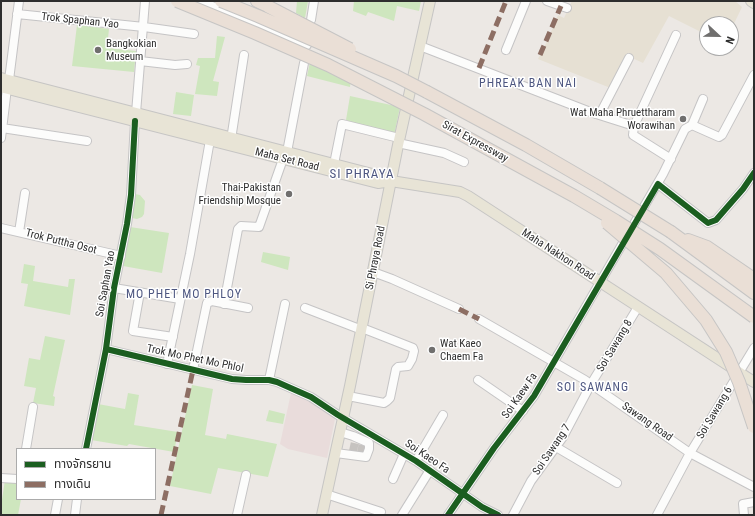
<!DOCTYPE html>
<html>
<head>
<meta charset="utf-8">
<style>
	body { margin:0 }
	#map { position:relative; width:755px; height:516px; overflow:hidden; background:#ece8e4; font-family:"Roboto Condensed","Noto Sans Thai",sans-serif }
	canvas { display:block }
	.frame { position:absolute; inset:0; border:2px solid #2e2e2e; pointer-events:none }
	.legend { position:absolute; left:16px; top:448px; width:140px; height:52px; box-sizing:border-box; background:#fff; border:1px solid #ababab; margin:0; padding:5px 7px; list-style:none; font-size:12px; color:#2e2e2e }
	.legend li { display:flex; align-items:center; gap:8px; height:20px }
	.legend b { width:20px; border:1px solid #ababab }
	.north { position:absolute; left:699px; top:16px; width:40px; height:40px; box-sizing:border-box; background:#fff; border:1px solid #ababab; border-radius:50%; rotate:112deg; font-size:11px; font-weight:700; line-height:16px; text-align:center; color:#2e2e2e }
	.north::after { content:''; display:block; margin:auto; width:14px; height:18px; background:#706f6e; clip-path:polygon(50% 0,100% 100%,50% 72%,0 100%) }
</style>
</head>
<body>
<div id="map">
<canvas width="755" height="516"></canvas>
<div class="frame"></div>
<ul class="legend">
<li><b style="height:5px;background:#1b5e20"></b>ทางจักรยาน</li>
<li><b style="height:5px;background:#8d6e63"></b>ทางเดิน</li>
</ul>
<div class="north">N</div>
</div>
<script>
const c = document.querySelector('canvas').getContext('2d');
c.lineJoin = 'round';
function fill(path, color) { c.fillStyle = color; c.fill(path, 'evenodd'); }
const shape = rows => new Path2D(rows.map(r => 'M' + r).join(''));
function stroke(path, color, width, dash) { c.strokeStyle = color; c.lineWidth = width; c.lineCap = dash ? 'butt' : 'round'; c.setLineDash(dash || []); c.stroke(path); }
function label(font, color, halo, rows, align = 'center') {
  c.font = font + ' "Roboto Condensed",sans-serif'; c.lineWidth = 3; c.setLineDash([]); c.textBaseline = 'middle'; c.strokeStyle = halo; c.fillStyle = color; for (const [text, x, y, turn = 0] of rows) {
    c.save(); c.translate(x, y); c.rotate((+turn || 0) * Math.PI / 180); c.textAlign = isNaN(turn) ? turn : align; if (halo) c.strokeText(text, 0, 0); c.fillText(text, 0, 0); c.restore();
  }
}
const education = shape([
	[572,1,735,1,742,7,731,30,731,24,707,24,707,35,669,16,643,63,628,56,613,89,538,59,548,39,558,15,564,18]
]);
const medical = shape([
	[291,393,317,405,335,419,327,458,288,449,280,444]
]);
const green = shape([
	[297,1,308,1,305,18,296,13],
	[354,1,421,1,419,11,397,6,394,21,368,12,366,16,353,11],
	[77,25,109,29,107,48,136,51,134,72,72,66],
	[217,36,225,37,213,81,219,82,217,96,195,94,200,66,196,65,198,58,215,58],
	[310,62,351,79,350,87,307,76],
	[176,92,194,95,191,116,173,114],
	[350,96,400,107,394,136,364,127,346,120],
	[135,194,140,195,145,201,144,214,142,217,137,219,132,218],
	[130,227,169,233,162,273,123,266],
	[263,252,290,257,288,270,261,262],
	[24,264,35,266,33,281,68,287,69,279,75,279,70,315,24,306,28,284,21,283],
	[45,336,65,340,53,396,55,397,54,406,33,403,36,388,24,386,29,358,40,360],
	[192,385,213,389,205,435,226,439,227,434,277,444,268,477,218,468,211,494,170,486],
	[128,393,139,395,134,425,178,432,174,452,129,444,127,446,91,440,98,404,125,409],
	[269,410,285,414,283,424,266,421],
	[5,480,17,482,17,499,21,499,18,515,1,515,1,506]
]);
const minorTunnel = shape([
	[353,451,355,442],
	[361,453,363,443]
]);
const minor = shape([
	[200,1,307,45],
	[547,1,567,8],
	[17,14,144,27,194,34],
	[311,20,314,1],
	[420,46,593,113,634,126],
	[506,50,526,1],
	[140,61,175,65,187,64],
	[9,80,19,1],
	[136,113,145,1],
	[596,114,602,110,629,58],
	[692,125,703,99],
	[2,128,87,141],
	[1,138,7,88],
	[232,138,232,133,244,55],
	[398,143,444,153,464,162],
	[287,152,304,63],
	[671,159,633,135,634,126,676,35],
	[334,164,342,124,399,138],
	[658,184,708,223,716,220,743,189,754,173],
	[1,228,121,256],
	[19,232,25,193],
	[373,272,392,279,459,309],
	[114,288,180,299],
	[140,292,133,331,173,337],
	[224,304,238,229,241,226,259,227,283,159],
	[305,308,362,330],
	[479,319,585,380,690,453,754,487],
	[106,349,232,379,246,380,269,380,277,382,311,397,338,415,416,461,482,507,498,515],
	[167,364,190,254,210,140],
	[193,370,207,303,212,301,248,308],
	[269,380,285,304],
	[478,380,523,411],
	[348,396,384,403,387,401,390,398,396,369,398,367,408,366,412,359,414,351,413,348,362,328],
	[556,447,617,483],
	[26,449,33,407],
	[86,449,106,349,114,288,127,224,131,195,135,121],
	[336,453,366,457,369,449,369,443,353,436,340,432],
	[416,461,443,415],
	[1,478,17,479],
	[393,479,404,454],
	[326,494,381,512],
	[55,515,58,499],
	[75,515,77,499],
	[237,515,246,475],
	[402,515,430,470],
	[448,515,494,448,534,396,663,174,685,129,692,125,719,137,722,135,754,75],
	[513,515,531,481,563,437,591,384,638,307],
	[657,515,690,453,754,348],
	[744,515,743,504,754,502]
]);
const major = shape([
	[751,1,754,3],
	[1,78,380,176,391,181],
	[1,87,378,183,391,181,460,192,468,196,754,382],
	[322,515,350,386,398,145,430,1]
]);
const highway = shape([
	[257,1,269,7],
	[427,92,526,145,600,188],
	[671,232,754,293],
	[688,240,707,247,754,279]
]);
const highwayBridge = shape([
	[177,1,255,33,328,65,424,114,574,196,616,221,660,249,754,317],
	[221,1,258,16,396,76,427,92],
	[269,7,350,49],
	[600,188,671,232],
	[607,223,666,273,706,320,726,352,739,382,754,427]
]);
const quiet = shape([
	[540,55,561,6],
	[479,68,506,1],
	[459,309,479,319],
	[161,515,193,370]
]);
const cycleway = shape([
	[106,349,232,379,246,380,269,380,277,382,311,397,338,415,416,461,482,507,498,515],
	[86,449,106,349,114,288,127,224,131,195,135,121],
	[448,515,494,448,534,396,658,184,708,223,716,220,743,189,754,173]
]);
const markers = [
	[98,50,4,"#706f6e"],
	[683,119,4,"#706f6e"],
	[289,194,4,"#706f6e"],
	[432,350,4,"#706f6e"]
];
const streetNames = [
	["Trok Spaphan Yao",80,21,6],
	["Sirat Expressway",475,142,29],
	["Maha Set Road",287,160,14],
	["Trok Puttha Osot",61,242,14],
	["Maha Nakhon Road",558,255,33],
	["Si Phraya Road",376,258,-79],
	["Soi Saphan Yao",106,284,-80],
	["Soi Sawang 8",615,346,-59],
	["Trok Mo Phet Mo Phlol",195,359,12],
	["Soi Kaew Fa",520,396,-55],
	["Soi Sawang 6",715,413,-59],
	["Sawang Road",647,422,35],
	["Soi Sawang 7",552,450,-56],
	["Soi Kaeo Fa",427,457,34]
];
const poiNames = [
	["Bangkokian",106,44],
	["Museum",106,57],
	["Wat Maha Phruettharam",675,113,"right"],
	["Worawihan",675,126,"right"],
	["Thai-Pakistan",281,188,"right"],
	["Friendship Mosque",281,201,"right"],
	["Wat Kaeo",440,344],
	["Chaem Fa",440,357]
];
const neighbourhoodNames = [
	["PHREAK BAN NAI",528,84],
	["MO PHET MO PHLOY",184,295],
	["SOI SAWANG",593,388]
];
const quarterNames = [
	["SI PHRAYA",362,175]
];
fill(education, '#e6e0d3');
fill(medical, '#e9dcdb');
fill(green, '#cee6be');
stroke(minorTunnel, '#c6c3c0', 8, [8, 4]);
stroke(minor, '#c5c4c5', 10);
stroke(major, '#c6c5c4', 12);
stroke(highway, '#c6c5c4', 14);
stroke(minor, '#fcfcfb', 8);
stroke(major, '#e8e4d6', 10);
stroke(highway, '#eadfd6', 12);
stroke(highwayBridge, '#c6c5c4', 14, []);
stroke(highwayBridge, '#eadfd6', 12);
stroke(quiet, '#8d6e63', 5, [10, 5]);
stroke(cycleway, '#1b5e20', 6);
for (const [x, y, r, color] of markers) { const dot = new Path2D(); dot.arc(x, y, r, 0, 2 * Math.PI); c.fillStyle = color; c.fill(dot); stroke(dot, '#fff', 1.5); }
label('11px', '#2e2e2e', '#fff', streetNames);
label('11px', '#2e2e2e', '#fff', poiNames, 'left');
c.letterSpacing = '1px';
label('12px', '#4d5680', '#fff', neighbourhoodNames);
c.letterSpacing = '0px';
c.letterSpacing = '1px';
label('13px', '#4d5680', '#fff', quarterNames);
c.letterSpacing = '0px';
</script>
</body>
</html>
